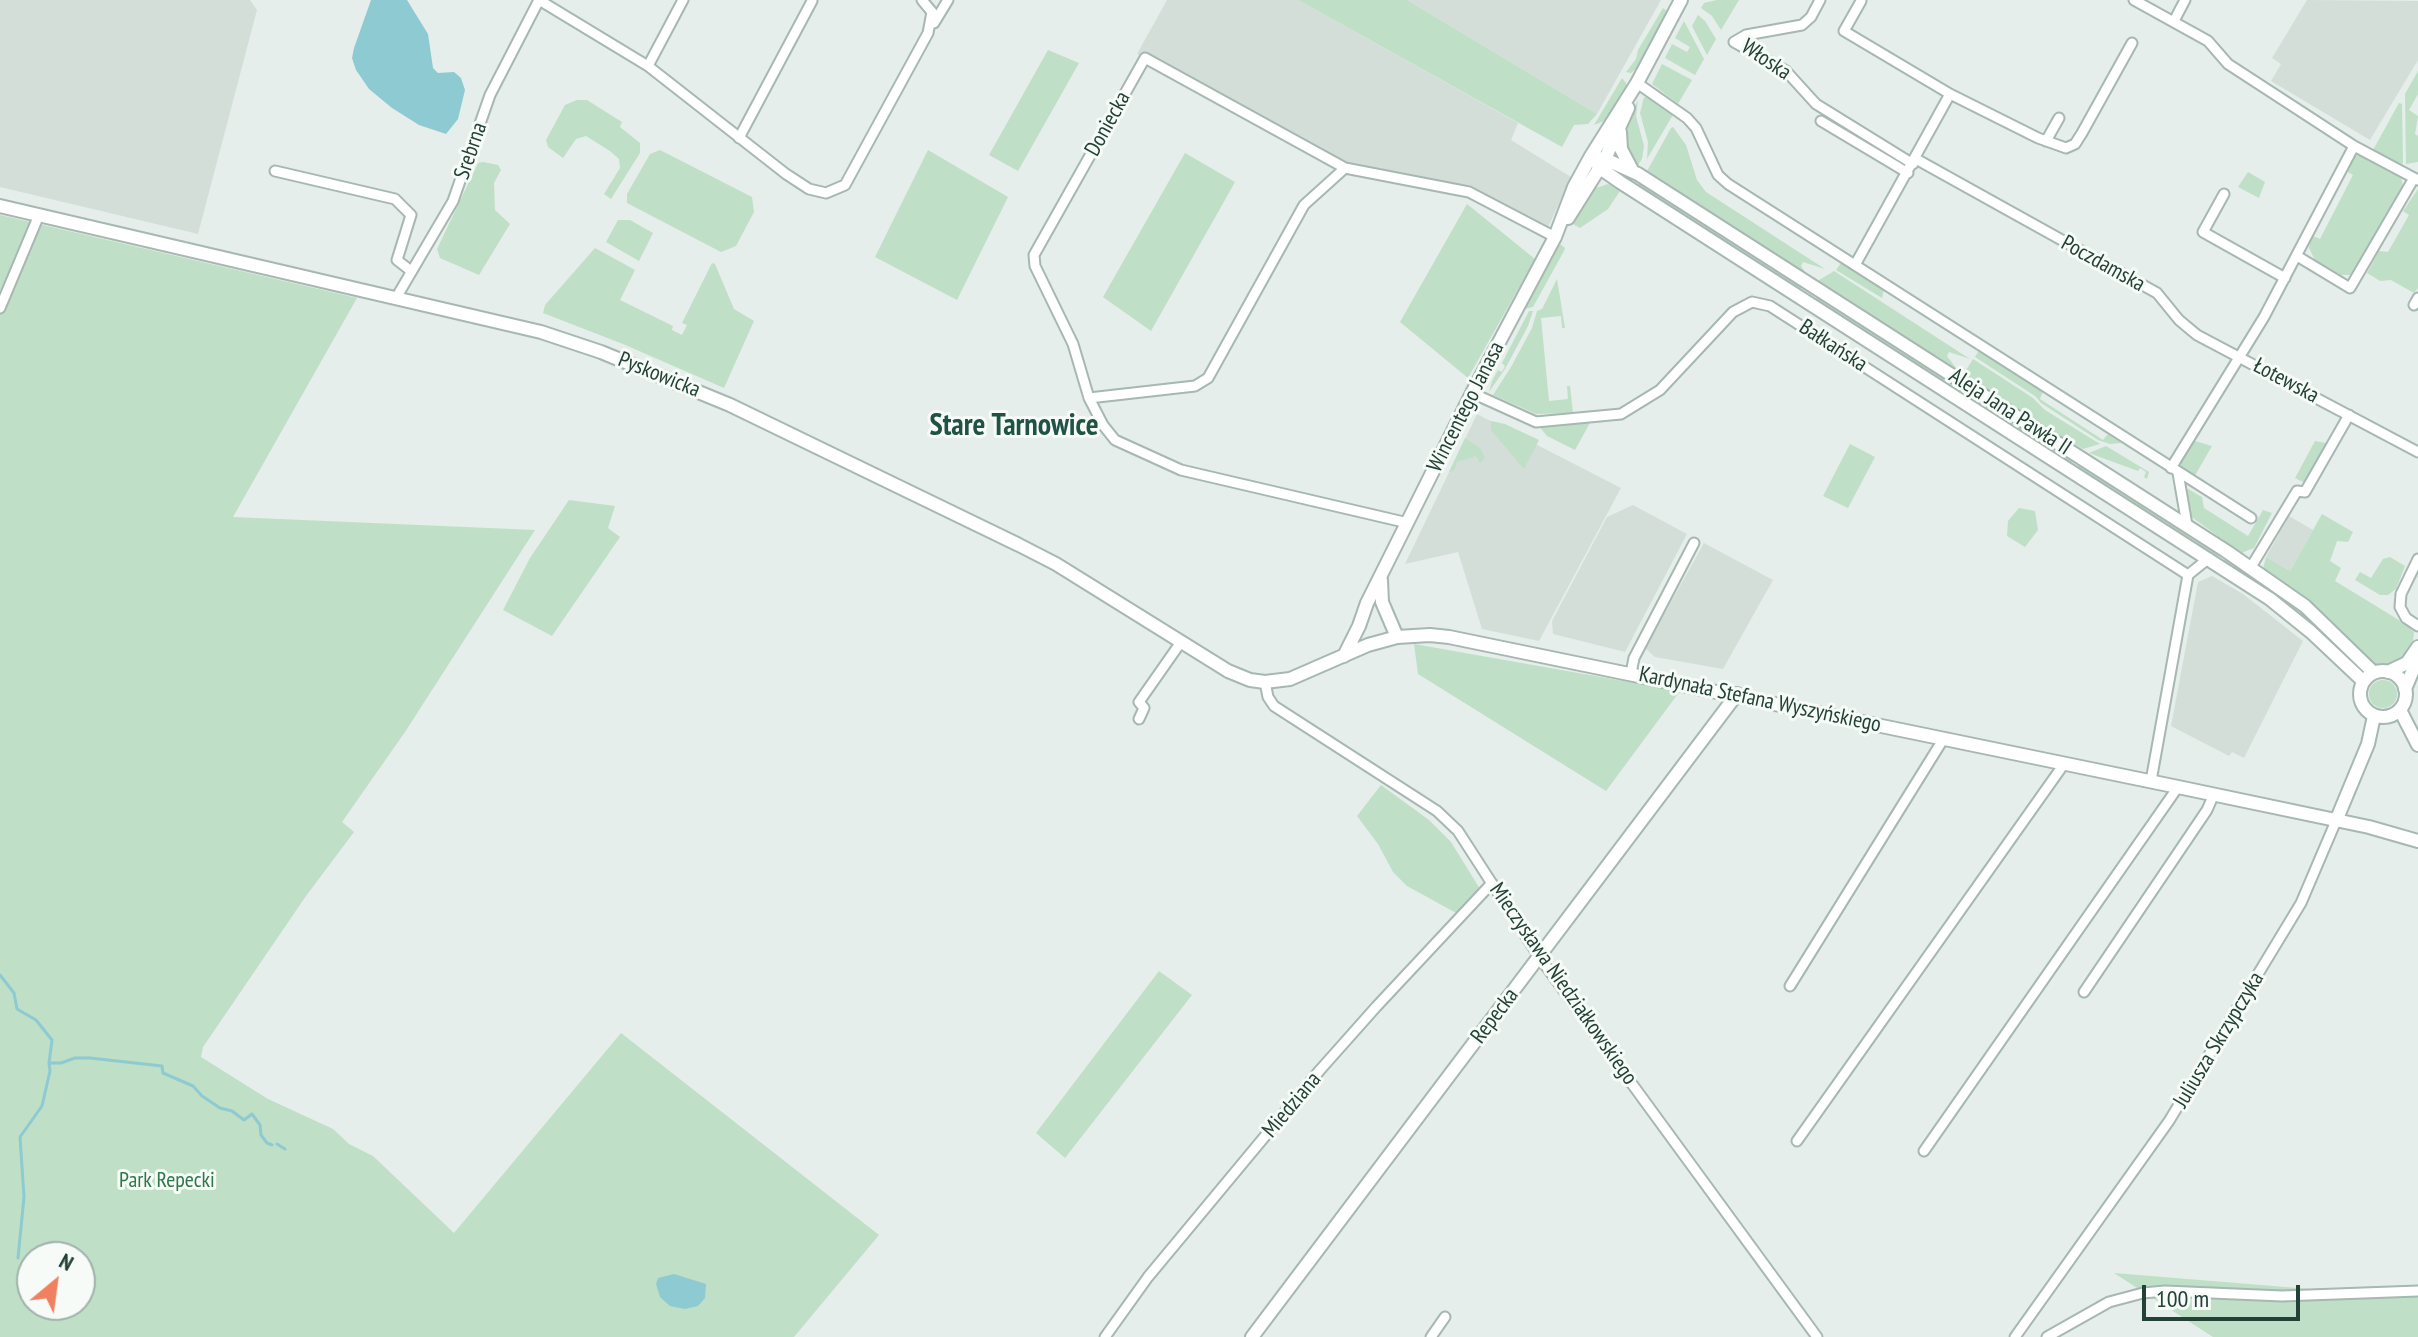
<!DOCTYPE html>
<html>
<head>
<meta charset="utf-8">
<style>
	body { margin:0 }
	#map { position:relative; width:2418px; height:1337px; overflow:hidden; background:#e5eeea; font-family:"PT Sans Narrow",sans-serif }
	canvas { display:block }
	.north { position:absolute; left:16px; top:1241px; width:80px; height:80px; box-sizing:border-box; background:#f6fbf8; border:2px solid #a2b1ab; border-radius:50%; rotate:29deg; font-size:22px; font-weight:700; line-height:32px; text-align:center; color:#244138 }
	.north::after { content:''; display:block; margin:auto; width:28px; height:36px; background:#f18061; clip-path:polygon(50% 0,100% 100%,50% 72%,0 100%) }
	.scale { position:absolute; left:2142px; top:1285px; width:158px; height:36px; box-sizing:border-box; border:4px solid #244138; border-top:0; padding-left:10px; font-size:24px; line-height:28px; white-space:nowrap; color:#244138; -webkit-text-stroke:6px #f6fbf8; paint-order:stroke }
</style>
</head>
<body>
<div id="map">
<canvas width="2418" height="1337"></canvas>
<div class="north">N</div>
<div class="scale">100 m</div>
</div>
<script>
const c = document.querySelector('canvas').getContext('2d');
c.lineJoin = 'round';
function fill(path, color) { c.fillStyle = color; c.fill(path, 'evenodd'); }
const shape = rows => new Path2D(rows.map(r => 'M' + r).join(''));
function stroke(path, color, width, dash) { c.strokeStyle = color; c.lineWidth = width; c.lineCap = dash ? 'butt' : 'round'; c.setLineDash(dash || []); c.stroke(path); }
function label(font, color, halo, rows, align = 'center') {
  c.font = font + ' "PT Sans Narrow",sans-serif'; c.lineWidth = 6; c.setLineDash([]); c.textBaseline = 'middle'; c.strokeStyle = halo; c.fillStyle = color; for (const [text, x, y, turn = 0] of rows) {
    c.save(); c.translate(x, y); c.rotate((+turn || 0) * Math.PI / 180); c.textAlign = isNaN(turn) ? turn : align; if (halo) c.strokeText(text, 0, 0); c.fillText(text, 0, 0); c.restore();
  }
}
const built = shape([
	[0,0,250,0,257,10,198,234,0,187],
	[1167,0,1298,0,1518,123,1511,140,1571,177,1546,232,1479,196,1360,172,1137,54],
	[1407,0,1661,0,1597,114],
	[2307,0,2418,1,2418,60,2370,140,2271,81,2281,64,2272,58],
	[1477,414,1621,488,1539,641,1482,629,1458,552,1405,564],
	[1633,505,1687,534,1625,652,1553,634,1552,621,1607,517],
	[2289,516,2313,530,2290,571,2266,557],
	[1704,543,1773,580,1723,669,1655,657,1645,648],
	[2212,576,2243,594,2303,641,2244,758,2232,752,2229,756,2171,726,2198,582]
]);
const green = shape([
	[1298,0,1407,0,1597,114,1588,124,1574,125,1562,147],
	[1717,0,1739,0,1721,30,1712,16,1701,8,1704,3],
	[1663,8,1667,11,1636,69,1631,73,1626,72,1636,59,1638,50],
	[1698,15,1705,21,1716,39,1707,55,1692,26],
	[1684,21,1704,59,1695,75,1665,58,1672,44,1687,52,1690,47,1675,38],
	[1048,50,1079,63,1018,171,989,155],
	[1662,64,1692,80,1678,104,1652,84],
	[2418,71,2418,94,2409,110,2418,116,2415,134,2418,136,2418,162,2406,164,2405,94],
	[1622,78,1626,83,1627,88,1614,111,1604,121,1594,125],
	[1644,97,1653,99,1674,113,1647,159,1648,142,1640,113],
	[577,100,587,100,622,122,620,127,640,143,640,153,611,199,604,194,620,168,619,159,610,151,586,136,576,139,563,158,548,147,546,140,565,105],
	[1638,100,1636,116,1644,146,1642,159,1637,167,1626,153,1625,125],
	[2399,103,2402,104,2403,163,2400,165,2373,150],
	[1673,127,1686,145,1697,180,1706,192,1825,269,1803,262,1801,266,1808,277,1646,173,1671,128],
	[660,150,752,197,754,212,736,246,721,252,627,203,627,194,650,154],
	[928,150,1008,197,957,300,875,257],
	[1185,153,1235,182,1151,331,1103,297],
	[2361,154,2401,178,2404,190,2356,266,2358,270,2351,275,2341,275,2315,260,2309,248,2310,241,2313,236,2320,239,2353,175,2346,171,2353,157],
	[483,162,498,165,501,170,494,183,495,210,510,224,479,275,440,258,437,249,478,163],
	[2248,172,2265,182,2259,198,2238,187],
	[1640,182,1802,286,1799,291,1637,187],
	[1608,184,1622,188,1608,209,1580,228,1571,223,1593,189],
	[2418,189,2418,288,2414,293,2391,280,2380,281,2367,273,2379,251,2388,252,2409,215,2403,211],
	[1467,204,1535,259,1468,378,1400,322],
	[0,215,357,298,233,517,535,530,405,732,342,822,354,832,306,896,203,1047,201,1057,268,1099,333,1129,349,1144,373,1156,454,1233,621,1033,879,1235,794,1337,0,1337],
	[32,1257,80,1257,80,1305,32,1305],
	[618,220,630,220,653,233,639,261,606,242],
	[1560,244,1565,248,1564,251,1533,307,1525,309],
	[595,248,635,270,620,300,673,326,672,330,682,335,687,325,682,323,712,263,715,264,734,309,754,321,724,388,623,344,543,313,545,305],
	[1841,263,1884,289,1882,298,1836,270],
	[1834,271,1970,359,1949,352,1947,356,1959,372,1816,282],
	[1557,279,1565,328,1562,328,1561,316,1541,318,1549,401,1568,399,1567,386,1570,386,1573,413,1536,414,1493,395,1511,367,1532,328,1537,311,1542,309],
	[1817,297,1952,383,1949,387,1814,301],
	[1529,311,1533,311,1528,326,1505,369,1489,392,1492,381,1498,370,1502,372,1505,366,1502,363],
	[1979,350,2043,391,2040,399,2103,440,2108,434,2121,443,2110,444,2098,440,2041,403,2035,396,1975,357],
	[1973,359,2033,398,2045,410,2100,444,2083,449,1963,375],
	[1957,385,2073,459,2070,465,1954,390],
	[1491,421,1505,424,1539,440,1524,469,1491,430],
	[1590,423,1575,450,1547,436,1539,426],
	[1465,438,1480,448,1485,458,1480,463,1476,456,1457,462,1454,471,1449,472],
	[2195,441,2212,446,2193,479,2184,473,2180,463],
	[2315,441,2326,443,2328,447,2307,481,2303,482,2295,478],
	[1850,444,1875,457,1848,508,1823,496],
	[2106,446,2149,472,2147,479,2144,477,2146,472,2140,468,2138,471,2089,453],
	[2080,463,2220,553,2217,559,2076,469],
	[2188,489,2202,497,2204,508,2248,536,2263,510,2272,513,2254,548,2241,553,2189,515,2185,490],
	[569,500,615,506,608,528,620,537,552,636,503,610,530,558],
	[2019,508,2035,511,2038,530,2025,547,2007,536,2008,521],
	[2322,514,2353,532,2348,542,2337,541,2330,561,2341,568,2335,581,2407,625,2414,632,2413,642,2405,658,2388,668,2372,666,2323,615,2263,569,2266,557,2290,571],
	[2226,557,2303,611,2367,673,2364,675,2222,564],
	[2390,557,2405,566,2396,589,2388,595,2380,595,2355,580,2360,572,2371,578,2383,559],
	[1414,644,1680,691,1606,791,1418,674],
	'2369 694a14 14 0 1 1 28 0a14 14 0 1 1-28 0Z',
	[1381,785,1429,820,1451,842,1480,889,1458,914,1407,886,1393,872,1378,844,1357,816],
	[1159,971,1192,995,1065,1158,1036,1133],
	[2114,1273,2310,1289,2418,1285,2418,1337,2213,1337]
]);
const water = shape([
	[371,0,407,0,428,34,433,68,438,73,454,72,461,78,465,90,458,119,446,134,419,125,392,108,369,89,356,70,352,58,354,48],
	[674,1274,706,1284,705,1298,698,1306,685,1309,670,1306,660,1297,656,1284,658,1278]
]);
const stream = shape([
	[0,975,14,993,17,1009,36,1020,52,1040,49,1063,50,1071,42,1106,20,1137,24,1197,18,1258],
	[49,1063,61,1063,75,1058,90,1058,162,1066,163,1073,193,1086,202,1096,220,1108,232,1111,244,1120,252,1114,260,1125,261,1135,267,1143,272,1145],
	[277,1144,285,1149]
]);
const minor = shape([
	[539,0,648,66,786,174,809,189,826,193,845,185,928,33,932,12,922,0],
	[2134,0,2208,41,2228,64,2354,146,2418,180],
	[1861,1,1844,31,1950,94,2038,138,2066,148,2075,144,2082,133,2132,43],
	[2174,21,2185,0],
	[934,23,948,0],
	[1734,42,1786,71,1816,104,1913,164],
	[1734,42,1746,35,1802,25,1811,17,1820,0],
	[648,66,683,0],
	[1637,83,1687,118,1696,128,1718,175,1728,184,2251,518],
	[1821,121,1908,173],
	[739,138,812,1],
	[2046,141,2059,118],
	[1916,159,2157,293,2179,320,2197,335,2418,452],
	[275,171,395,199,411,215,397,260,411,271],
	[2224,194,2203,232,2285,278],
	[2297,256,2350,288,2414,178],
	[1855,265,1950,94],
	[396,298,453,201,490,95,539,0],
	[2414,305,2418,298],
	[0,308,39,215],
	[1472,393,1536,422,1621,414,1660,390,1733,312,1752,302,1770,306,2188,575],
	[1089,398,1195,386,1208,378,1304,205,1345,168],
	[2171,468,2264,317,2354,146],
	[2178,473,2187,525],
	[1408,523,1181,470,1115,440,1103,425,1089,398,1073,344,1035,266,1034,255,1145,58,1345,168,1469,192,1555,237],
	[2418,559,2401,594,2400,607,2406,618,2418,626],
	[2251,567,2297,491,2305,492,2349,415],
	[1631,673,1634,658,1694,543],
	[1265,682,1268,697,1274,706,1437,811,1458,831,1540,958,1817,1337],
	[1139,719,1144,708,1139,702,1181,642],
	[2151,781,2188,575,2209,558],
	[1790,986,1944,738],
	[2084,992,2207,810,2214,794],
	[1797,1141,2064,764],
	[1924,1151,2178,787],
	[1105,1337,1148,1277,1320,1070,1376,1007,1492,883],
	[1431,1337,1445,1317],
	[2015,1337,2169,1121,2301,903,2336,821],
	[2047,1337,2109,1302,2143,1293,2165,1291,2282,1296,2418,1291]
]);
const tertiary = shape([
	[1620,132,1621,149,1632,170],
	[1591,156,1605,159,1638,174,2226,551,2305,606,2374,673],
	[1591,156,1600,168,1620,182,2270,599,2311,632,2363,681],
	[0,206,541,332,601,352,730,405,1019,545,1056,564,1228,671,1250,680,1265,682,1290,679,1368,645,1397,637,1430,635,1449,637,2178,787,2369,827,2418,841],
	[1568,218,1605,159,1628,108],
	[1381,580,1382,602,1397,637],
	[1344,656,1359,626,1367,603,1472,393,1555,237,1574,187,1591,156,1637,83,1681,0],
	'2360 694a23 23 0 1 1 46 0a23 23 0 1 1-46 0Z',
	[2388,672,2407,663,2418,647],
	[2405,689,2418,658],
	[2400,710,2418,745],
	[2336,821,2368,744,2374,716],
	[1252,1337,1737,694]
]);
const streetNames = [
	["Włoska",1766,60,34],
	["Doniecka",1108,124,-61],
	["Srebrna",471,151,-71],
	["Poczdamska",2103,264,29],
	["Bałkańska",1833,346,33],
	["Pyskowicka",659,375,22],
	["Łotewska",2286,381,28],
	["Wincentego Janasa",1466,407,-63],
	["Aleja Jana Pawła II",2010,412,33],
	["Kardynała Stefana Wyszyńskiego",1760,700,12],
	["Mieczysława Niedziałkowskiego",1563,984,55],
	["Repecka",1495,1016,-53],
	["Juliusza Skrzypczyka",2219,1040,-59],
	["Miedziana",1292,1105,-50]
];
const parkNames = [
	["Park Repecki",167,1181]
];
const districtNames = [
	["Stare Tarnowice",1014,426]
];
fill(built, '#d4ded9');
fill(green, '#bfdfc7');
fill(water, '#8ecad2');
stroke(stream, '#8ecad2', 3);
stroke(minor, '#a7b7b1', 13);
stroke(tertiary, '#a7b7b1', 16);
stroke(minor, '#fff', 9);
stroke(tertiary, '#fff', 12);
label('22px', '#244138', '#f6fbf8', streetNames);
label('22px', '#2e7848', '#f6fbf8', parkNames);
label('bold 30px', '#205345', '#f6fbf8', districtNames);
</script>
</body>
</html>
